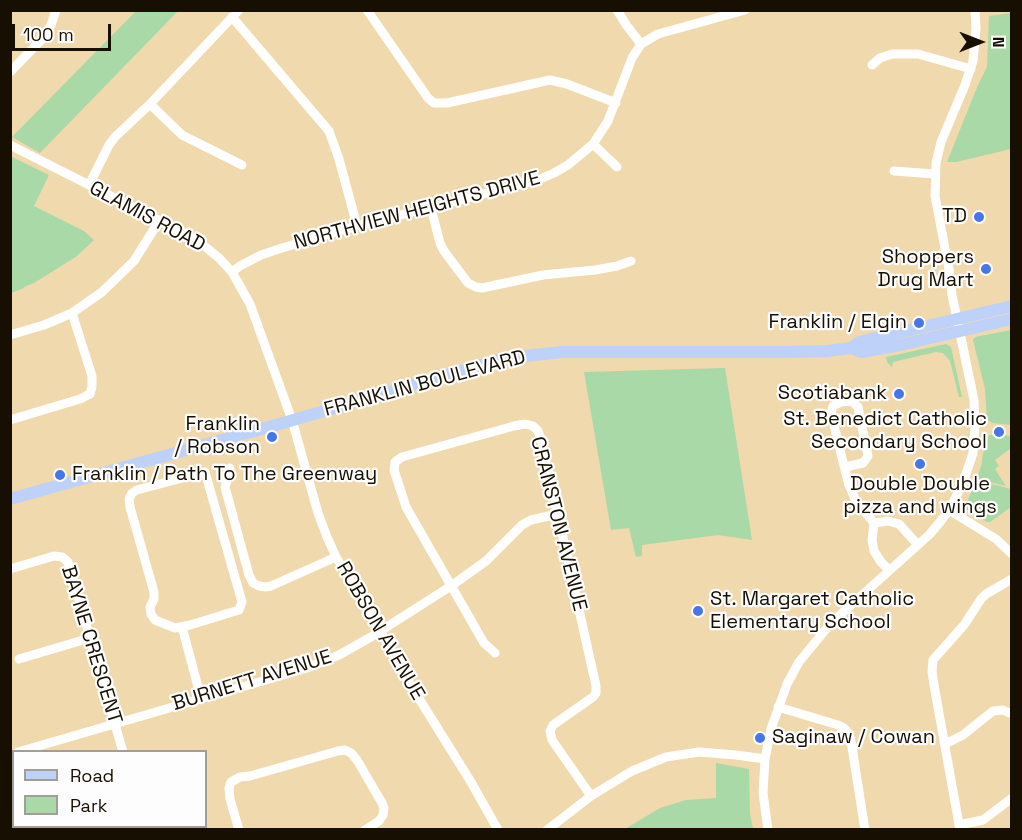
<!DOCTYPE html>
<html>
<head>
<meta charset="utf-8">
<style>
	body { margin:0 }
	#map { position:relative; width:1022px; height:840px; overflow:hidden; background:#f0d9ac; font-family:"Space Grotesk",sans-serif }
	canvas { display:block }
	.frame { position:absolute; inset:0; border:12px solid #170f01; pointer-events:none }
	.legend { position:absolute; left:12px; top:750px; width:195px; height:78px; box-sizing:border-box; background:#fdfdfd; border:2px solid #a19e98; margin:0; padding:8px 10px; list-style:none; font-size:18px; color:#170f01 }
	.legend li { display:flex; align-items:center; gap:12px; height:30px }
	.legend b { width:30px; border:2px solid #a19e98 }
	.north { position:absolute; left:950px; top:12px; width:60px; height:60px; -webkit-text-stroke:4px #fdfdfd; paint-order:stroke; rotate:90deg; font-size:16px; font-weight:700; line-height:24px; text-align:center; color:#170f01 }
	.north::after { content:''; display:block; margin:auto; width:21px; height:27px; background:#170f01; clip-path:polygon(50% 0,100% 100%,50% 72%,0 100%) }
	.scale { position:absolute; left:12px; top:24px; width:99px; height:27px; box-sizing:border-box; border:3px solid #170f01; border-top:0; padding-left:8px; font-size:18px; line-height:21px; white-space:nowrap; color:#170f01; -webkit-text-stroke:4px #fdfdfd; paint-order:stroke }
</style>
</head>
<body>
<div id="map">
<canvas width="1022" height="840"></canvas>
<div class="frame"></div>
<ul class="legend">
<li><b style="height:8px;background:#bed1f8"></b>Road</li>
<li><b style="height:16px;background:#a8d9a7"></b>Park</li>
</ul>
<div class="north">N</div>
<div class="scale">100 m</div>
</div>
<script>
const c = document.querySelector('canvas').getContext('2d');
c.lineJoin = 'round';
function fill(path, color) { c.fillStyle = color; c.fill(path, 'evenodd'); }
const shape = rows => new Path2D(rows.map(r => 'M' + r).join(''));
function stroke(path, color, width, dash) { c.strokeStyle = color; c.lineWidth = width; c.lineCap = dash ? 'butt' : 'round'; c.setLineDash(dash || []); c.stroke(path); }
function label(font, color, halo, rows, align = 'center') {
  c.font = font + ' "Space Grotesk",sans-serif'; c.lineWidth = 4.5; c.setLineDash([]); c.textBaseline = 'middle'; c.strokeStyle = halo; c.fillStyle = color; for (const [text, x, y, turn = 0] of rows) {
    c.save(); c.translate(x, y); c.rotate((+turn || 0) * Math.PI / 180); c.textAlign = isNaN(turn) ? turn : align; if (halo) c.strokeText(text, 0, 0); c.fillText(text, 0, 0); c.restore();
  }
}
const green = shape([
	[136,11,178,11,40,153,12,137],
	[1011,13,1011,149,956,162,947,162,978,85,987,67,989,16],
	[10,156,49,175,34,206,84,231,94,240,77,256,34,283,24,287,24,288,11,293],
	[1011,330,1012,330,1011,425,993,423,987,420,985,389,973,340,975,337],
	[946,344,951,347,962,397,959,397,950,361,943,353,936,352,893,362,892,367,887,362,886,357],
	[725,368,752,540,718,535,642,545,642,556,636,557,629,528,611,530,584,372],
	[990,435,1004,434,1011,437,1011,448,995,460,999,466,995,469,1006,486,977,479,981,466,986,437],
	[977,480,1011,489,1011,507,990,522,987,522,964,508],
	[716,763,749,769,750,814,753,829,625,829,660,808,686,800,716,798]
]);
const minor = shape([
	[367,10,428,98,434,103,447,103,550,80,567,84,616,103],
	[617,10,627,26,641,44],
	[232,17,329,131,339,159,357,226],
	[872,65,880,58,892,54,918,54,971,69],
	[10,72,42,39,51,25,56,10],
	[150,104,182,135,242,165],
	[593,144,617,167],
	[10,145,184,233,203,245,219,258,232,272,250,304,292,420,318,513,327,537,336,557,380,630,400,668,471,782,498,830],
	[894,171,935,174],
	[89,185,109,145,115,137,150,104,239,10],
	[431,208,440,243,444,251,468,283,476,287,482,288,543,275,595,270,617,266,631,261],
	[232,272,240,266,261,255,282,248,357,226,538,180,554,173,568,165,593,144,608,121,632,58,641,44,658,34,745,10],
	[10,335,44,325,72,313,102,292,134,261,159,221],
	[10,420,80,399,90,394,92,387,92,376,72,313],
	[845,467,863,463,868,456,858,407,852,401,841,402,833,406,831,413,842,458,849,485,856,501,874,523,872,540,874,551,881,562,889,570],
	[230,468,225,487,249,575,253,583,259,586,265,587,271,586,336,557],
	[205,472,242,602,239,610,190,625,175,628,155,620,151,614,150,607,154,599,154,592,130,507,129,499,132,493,137,490,205,472],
	[949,510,996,539,1012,554],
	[874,523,888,521,899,524,918,545],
	[10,569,54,556,62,557,68,562,123,752],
	[182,627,201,698],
	[495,653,484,643,406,507,394,470,395,462,402,457,514,426,525,424,533,426,538,431,541,439,596,686,596,693,593,697,553,725,550,731,552,740,591,796],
	[19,659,90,638],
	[778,707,838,725,844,728,849,734,851,741,865,830],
	[945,744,963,735,993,711,1003,710,1012,714],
	[18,752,307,668,339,655,371,637,451,586,486,561,522,525,531,520,557,514],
	[959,825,983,820,1012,798],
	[151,826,152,830],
	[239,830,230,799,229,788,231,782,240,777,250,776,338,751,345,750,351,753,357,760,382,803,384,808,383,815,379,821,365,830],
	[547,830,591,796,632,771,666,757,699,752,736,755,765,759],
	[768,830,763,793,765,759,771,729,787,684,799,662,831,623,929,535,940,522,949,510,963,483,973,453,975,426,974,400,952,295,949,269,935,196,936,163,941,142,965,85,973,61,976,29,975,10],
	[960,830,934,685,932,672,933,660,964,625,981,599,986,594,1012,579]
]);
const major = shape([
	[851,348,861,352,900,345,1012,319],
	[10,499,283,423,505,358,563,352,784,352,827,351,851,348,859,342,1012,306]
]);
const markers = [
	[979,217,6,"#4676e7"],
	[986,269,6,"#4676e7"],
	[919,323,6,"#4676e7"],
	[899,394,6,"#4676e7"],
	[999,432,6,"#4676e7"],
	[272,437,6,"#4676e7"],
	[920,464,6,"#4676e7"],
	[60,475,6,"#4676e7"],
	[698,611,6,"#4676e7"],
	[760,738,6,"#4676e7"]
];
const streetNames = [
	["NORTHVIEW HEIGHTS DRIVE",417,211,-15],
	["GLAMIS ROAD",147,217,28],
	["FRANKLIN BOULEVARD",425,384,-15],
	["CRANSTON AVENUE",558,524,76],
	["ROBSON AVENUE",380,631,60],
	["BAYNE CRESCENT",91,645,73],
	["BURNETT AVENUE",252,681,-17]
];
const poiNames = [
	["TD",967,217],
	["Shoppers",974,258],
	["Drug Mart",974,281],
	["Franklin / Elgin",907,323],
	["Scotiabank",887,394],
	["St. Benedict Catholic",987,420],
	["Secondary School",987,443],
	["Franklin",260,425],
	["/ Robson",260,448],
	["Franklin / Path To The Greenway",72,475,"left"],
	["Double Double",920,485,"center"],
	["pizza and wings",920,508,"center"],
	["St. Margaret Catholic",710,600,"left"],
	["Elementary School",710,623,"left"],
	["Saginaw / Cowan",772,738,"left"]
];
fill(green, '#a8d9a7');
stroke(minor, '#fff', 9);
stroke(major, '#bed1f8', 12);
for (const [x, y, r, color] of markers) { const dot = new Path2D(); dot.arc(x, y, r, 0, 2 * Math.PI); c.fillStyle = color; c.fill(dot); stroke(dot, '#fdfdfd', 2); }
label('20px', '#170f01', '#fdfdfd', streetNames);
label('20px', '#170f01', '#fdfdfd', poiNames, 'right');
</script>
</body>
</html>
